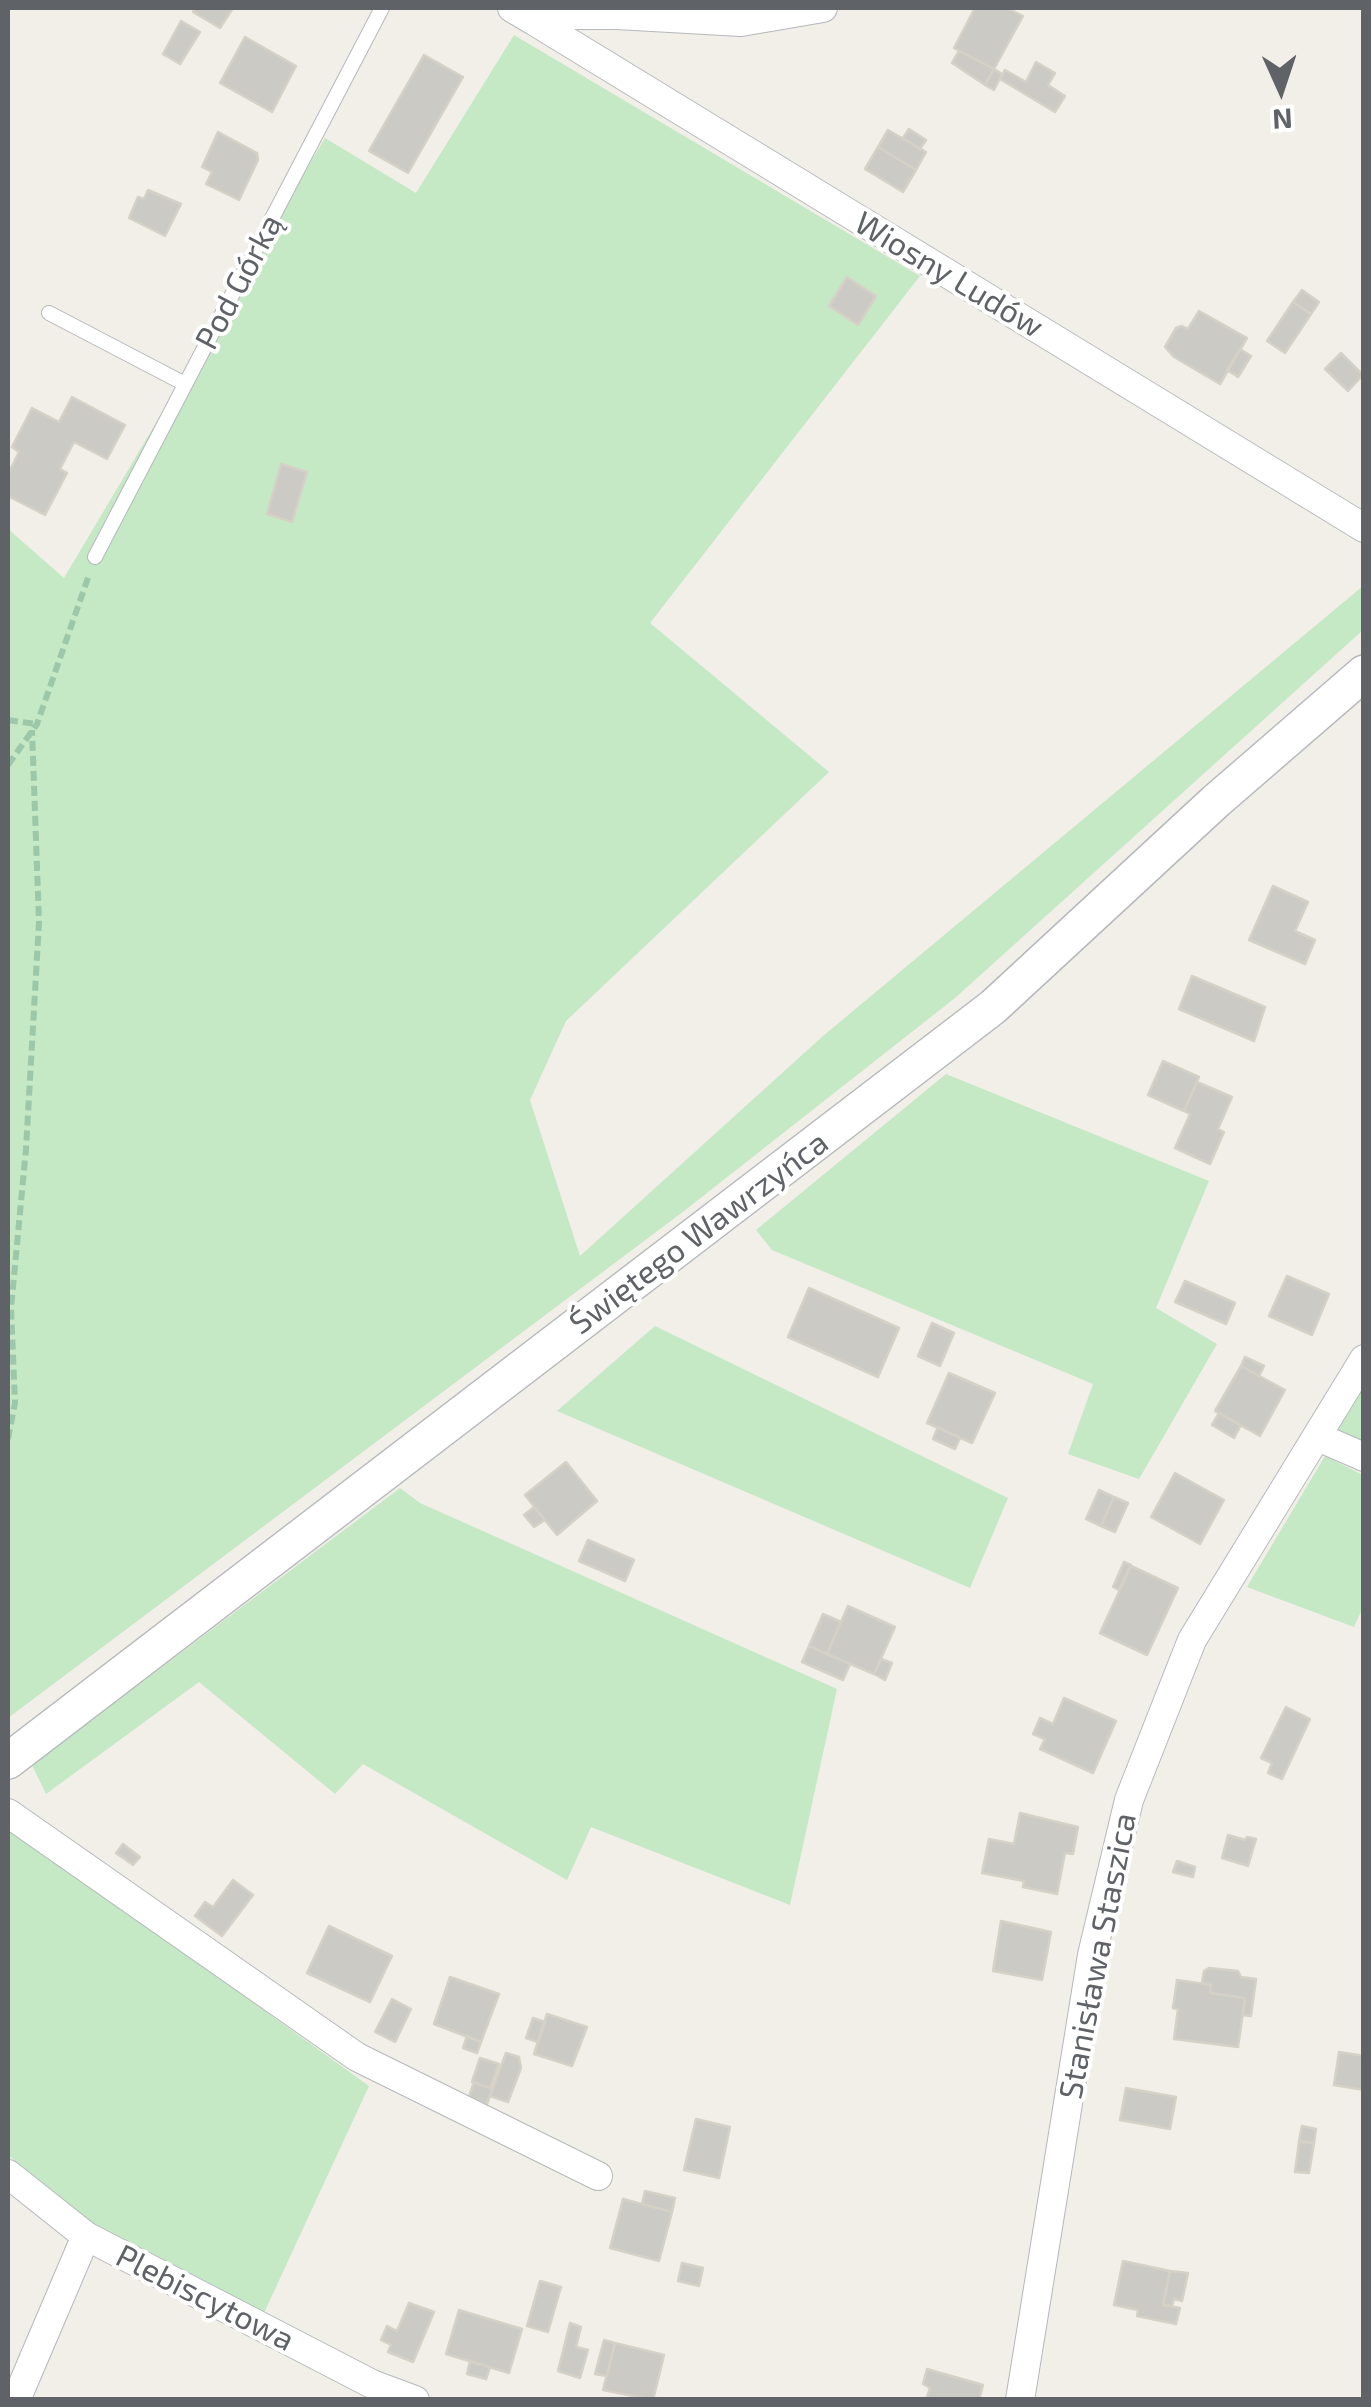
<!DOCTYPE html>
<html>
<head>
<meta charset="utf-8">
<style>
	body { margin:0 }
	#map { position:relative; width:1371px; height:2407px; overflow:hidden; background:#f1efe8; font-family:"Exo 2",sans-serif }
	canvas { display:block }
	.frame { position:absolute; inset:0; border:10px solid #5f6368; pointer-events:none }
	.north { position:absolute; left:1231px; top:40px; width:100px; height:100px; -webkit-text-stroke:8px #fff; paint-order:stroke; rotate:177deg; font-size:28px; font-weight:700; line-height:40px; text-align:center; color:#5f6368 }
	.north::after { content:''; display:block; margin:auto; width:35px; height:45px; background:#5f6368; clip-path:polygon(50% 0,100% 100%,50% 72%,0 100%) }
</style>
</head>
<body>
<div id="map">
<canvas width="1371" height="2407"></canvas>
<div class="frame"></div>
<div class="north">N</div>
</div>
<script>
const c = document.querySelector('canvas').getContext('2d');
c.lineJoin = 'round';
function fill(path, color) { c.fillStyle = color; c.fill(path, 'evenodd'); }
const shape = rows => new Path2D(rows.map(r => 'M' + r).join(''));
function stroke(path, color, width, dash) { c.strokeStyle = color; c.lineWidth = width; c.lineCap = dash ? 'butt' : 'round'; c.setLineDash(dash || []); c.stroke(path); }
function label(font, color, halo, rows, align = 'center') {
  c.font = font + ' "Exo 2",sans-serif'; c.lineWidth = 8; c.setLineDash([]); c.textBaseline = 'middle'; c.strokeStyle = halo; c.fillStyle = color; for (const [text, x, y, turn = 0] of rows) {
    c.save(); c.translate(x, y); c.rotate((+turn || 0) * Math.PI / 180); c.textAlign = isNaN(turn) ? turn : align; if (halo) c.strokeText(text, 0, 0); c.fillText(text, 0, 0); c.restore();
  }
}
const green = shape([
	[514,35,920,276,650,623,829,772,566,1021,530,1100,580,1256,823,1036,1363,586,1363,630,955,998,684,1211,8,1718,8,529,64,578,325,138,416,193],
	[946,1074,1209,1181,1156,1308,1217,1344,1139,1479,1068,1454,1093,1384,772,1250,756,1230],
	[655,1326,1008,1498,970,1588,557,1411],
	[1363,1367,1363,1457,1318,1437],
	[1325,1456,1363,1475,1363,1607,1354,1627,1247,1587],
	[400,1488,420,1503,837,1689,790,1905,591,1827,567,1880,363,1764,335,1794,199,1682,46,1794,32,1765],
	[8,1826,369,2086,263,2315,94,2224,8,2155]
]);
const building = shape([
	[196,8,233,8,220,28,193,12,196,8],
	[975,8,1007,8,1023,16,994,69,954,48,975,8],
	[181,21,200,32,180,64,163,54,181,21],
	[245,37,296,66,272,112,220,83,245,37],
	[959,51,994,69,985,85,952,63,959,51],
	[424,55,463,77,408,173,369,151,424,55],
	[1036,62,1055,73,1048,85,1065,96,1055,112,1000,79,1005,70,1026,82,1036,62],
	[994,69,1002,74,994,90,985,85,994,69],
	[909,129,926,140,920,149,903,138,909,129],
	[888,130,926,152,916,170,878,147,888,130],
	[218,132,257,153,258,160,239,200,206,184,212,172,202,167,218,132],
	[878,147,916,170,903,192,865,169,878,147],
	[148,190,181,204,165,236,129,218,138,197,144,199,148,190],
	[847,277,876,296,858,325,829,306,847,277],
	[1302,290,1319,302,1311,314,1293,302,1302,290],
	[1293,302,1311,314,1285,353,1267,341,1293,302],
	[1199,311,1247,338,1220,384,1174,357,1165,347,1176,328,1182,326,1188,329,1199,311],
	[1240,349,1251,356,1238,377,1227,370,1240,349],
	[1341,353,1363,375,1348,391,1325,369,1341,353],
	[72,397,125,425,107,459,74,442,60,469,67,473,45,515,8,496,8,474,19,452,12,447,32,408,59,422,72,397],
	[281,464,307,472,292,522,267,514,281,464],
	[1273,886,1308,902,1295,931,1315,940,1305,964,1249,940,1273,886],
	[1192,976,1265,1007,1254,1041,1179,1009,1192,976],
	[1163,1061,1199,1077,1184,1111,1148,1095,1163,1061],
	[1197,1082,1232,1097,1218,1129,1224,1132,1210,1164,1175,1148,1190,1114,1184,1111,1197,1082],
	[1287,1276,1329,1294,1312,1335,1269,1316,1287,1276],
	[1185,1281,1235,1303,1226,1324,1175,1302,1185,1281],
	[809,1288,899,1328,878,1377,788,1337,809,1288],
	[932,1323,954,1333,940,1366,918,1356,932,1323],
	[1245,1357,1264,1366,1259,1376,1241,1366,1245,1357],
	[1241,1366,1285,1390,1260,1436,1215,1411,1241,1366],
	[949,1373,995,1393,972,1443,927,1423,949,1373],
	[1219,1413,1241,1425,1234,1438,1212,1425,1219,1413],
	[938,1427,960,1438,955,1449,933,1439,938,1427],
	[566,1462,597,1501,557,1535,525,1495,566,1462],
	[1175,1473,1224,1500,1200,1544,1151,1517,1175,1473],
	[1099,1490,1114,1497,1101,1526,1086,1519,1099,1490],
	[1114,1497,1128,1503,1115,1532,1101,1526,1114,1497],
	[534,1507,545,1520,534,1527,524,1515,534,1507],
	[588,1540,634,1560,625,1581,579,1561,588,1540],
	[1124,1562,1131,1565,1119,1590,1113,1587,1124,1562],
	[1131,1566,1178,1588,1147,1655,1100,1633,1131,1566],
	[848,1606,895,1627,874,1674,827,1654,848,1606],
	[823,1614,841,1622,827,1654,809,1646,823,1614],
	[809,1646,850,1664,843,1680,802,1662,809,1646],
	[881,1659,892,1663,885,1680,874,1674,881,1659],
	[1064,1698,1116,1721,1093,1773,1040,1749,1045,1739,1033,1734,1040,1718,1053,1724,1064,1698],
	[1286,1707,1310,1719,1282,1779,1268,1773,1272,1763,1261,1758,1286,1707],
	[1020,1813,1078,1827,1073,1854,1065,1853,1057,1894,1023,1887,1024,1881,982,1873,989,1839,1014,1844,1020,1813],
	[1228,1835,1245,1840,1247,1837,1256,1839,1248,1866,1222,1858,1228,1835],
	[123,1844,140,1857,133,1865,116,1853,123,1844],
	[1177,1861,1195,1867,1193,1877,1173,1872,1177,1861],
	[233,1880,253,1895,222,1936,195,1916,205,1902,213,1907,233,1880],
	[1001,1921,1051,1932,1042,1980,993,1971,1001,1921],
	[329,1926,392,1956,370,2002,307,1973,329,1926],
	[1209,1968,1238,1971,1241,1977,1256,1979,1251,2016,1243,2015,1245,1998,1210,1993,1211,1985,1202,1983,1204,1971,1209,1968],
	[450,1977,499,1994,481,2042,434,2024,450,1977],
	[1177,1980,1211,1985,1210,1993,1245,1998,1238,2047,1174,2039,1178,2009,1173,2008,1177,1980],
	[392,1999,411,2009,395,2042,375,2032,392,1999],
	[547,2014,587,2027,572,2066,534,2054,547,2014],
	[533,2018,545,2022,538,2042,526,2038,533,2018],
	[467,2036,481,2042,477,2053,463,2048,467,2036],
	[1339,2052,1364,2056,1364,2090,1334,2085,1339,2052],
	[506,2053,519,2057,521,2068,508,2102,490,2096,506,2053],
	[480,2058,499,2064,490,2088,472,2082,480,2058],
	[474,2082,492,2089,487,2104,469,2097,474,2082],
	[1126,2088,1176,2097,1170,2129,1120,2120,1126,2088],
	[696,2119,730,2127,719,2178,684,2170,696,2119],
	[1302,2126,1316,2129,1314,2143,1299,2141,1302,2126],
	[1299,2142,1314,2143,1309,2173,1295,2172,1299,2142],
	[645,2191,675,2198,672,2212,642,2204,645,2191],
	[623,2199,672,2212,659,2261,610,2248,623,2199],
	[1123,2261,1170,2271,1163,2305,1180,2308,1176,2324,1137,2316,1138,2310,1114,2305,1123,2261],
	[682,2263,703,2268,699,2286,678,2281,682,2263],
	[1170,2271,1188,2273,1182,2301,1174,2299,1172,2306,1163,2305,1170,2271],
	[540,2281,561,2287,548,2332,527,2326,540,2281],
	[409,2303,434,2312,413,2362,388,2352,391,2345,381,2340,387,2326,397,2331,409,2303],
	[459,2310,522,2329,509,2373,446,2354,459,2310],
	[570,2323,581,2327,576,2347,588,2350,580,2378,558,2371,570,2323],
	[604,2340,615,2343,607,2376,595,2374,604,2340],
	[615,2343,664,2355,653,2400,603,2390,615,2343],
	[470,2361,490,2367,486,2379,467,2374,470,2361],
	[927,2369,983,2385,979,2400,926,2400,930,2388,923,2384,927,2369]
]);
const path = shape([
	[8,720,36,724],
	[8,765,37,724,89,575],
	[8,1439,15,1403,11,1308,26,1149,39,922,32,730]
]);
const service = shape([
	[49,313,185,384],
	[95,557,382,8]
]);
const minor = shape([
	[512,8,534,21,570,15,617,15,741,22,823,8],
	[534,21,1364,528],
	[1318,1437,1364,1457],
	[8,1813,357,2057,598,2176],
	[8,2174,86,2236,372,2384,415,2400],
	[16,2400,86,2236],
	[1020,2400,1092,1955,1129,1800,1192,1640,1364,1359]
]);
const tertiary = shape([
	[8,1761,993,1007,1216,801,1364,673]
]);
const streetNames = [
	["Wiosny Ludów",949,275,31],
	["Pod Górką",239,282,-62],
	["Świętego Wawrzyńca",699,1233,-37],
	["Stanisława Staszica",1098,1956,-79],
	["Plebiscytowa",205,2298,27]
];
fill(green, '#c5e8c5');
fill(building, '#cccac5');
stroke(building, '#d6d1c6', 2.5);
stroke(service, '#b5b8bc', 16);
stroke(minor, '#b5b8bc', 30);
stroke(tertiary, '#b5b8bc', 38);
stroke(path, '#9cc7a9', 6, [10, 5]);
stroke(service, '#fff', 14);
stroke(minor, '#fff', 28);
stroke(tertiary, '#fff', 35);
label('32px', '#5f6368', '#fff', streetNames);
</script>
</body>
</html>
